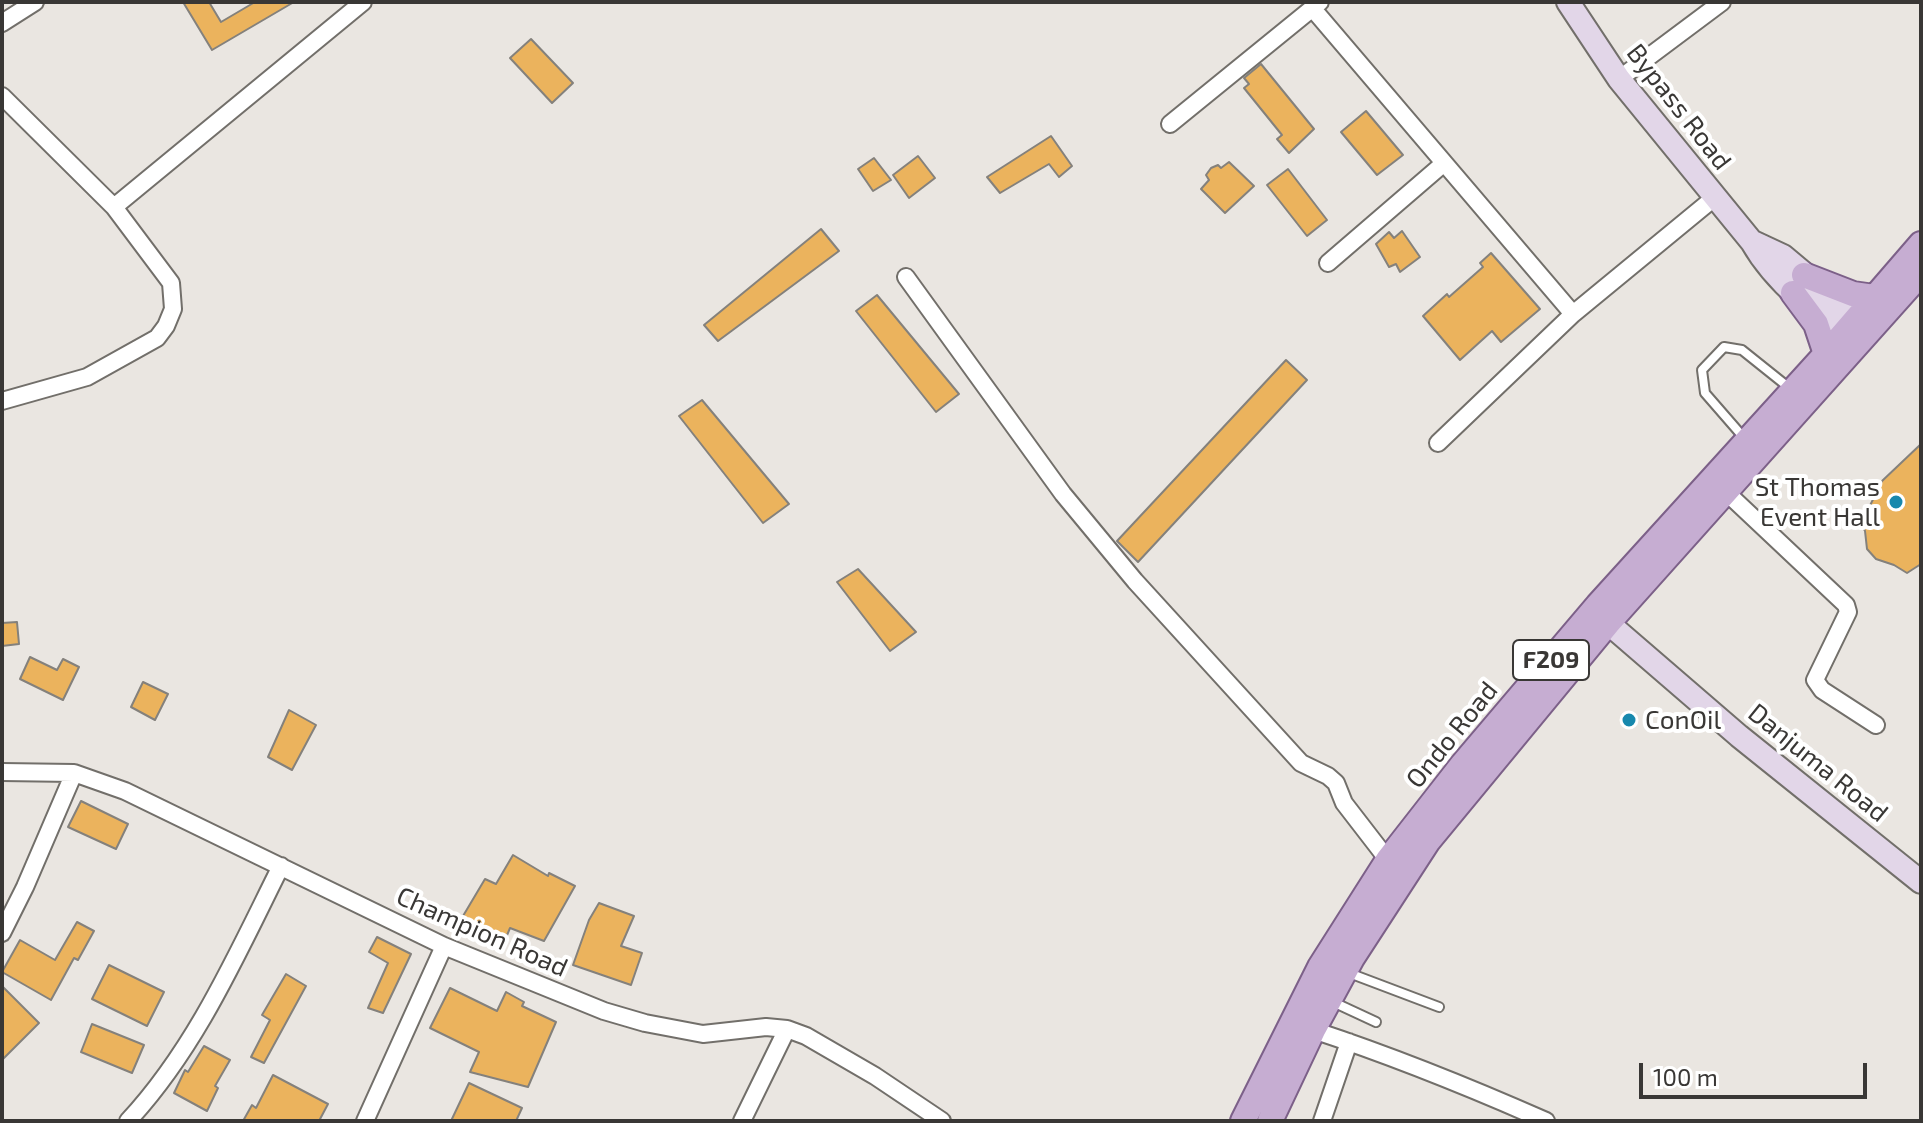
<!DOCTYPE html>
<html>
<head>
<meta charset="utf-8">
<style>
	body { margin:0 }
	#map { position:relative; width:1923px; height:1123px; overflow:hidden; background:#eae6e1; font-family:"Exo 2",sans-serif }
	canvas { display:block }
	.frame { position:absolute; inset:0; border:4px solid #393735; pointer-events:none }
	.scale { position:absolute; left:1639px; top:1063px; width:228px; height:36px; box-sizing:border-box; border:4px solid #393735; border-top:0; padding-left:10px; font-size:24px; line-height:28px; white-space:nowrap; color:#393735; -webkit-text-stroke:6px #fff; paint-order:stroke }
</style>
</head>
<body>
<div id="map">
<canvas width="1923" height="1123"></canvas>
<div class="frame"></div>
<div class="scale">100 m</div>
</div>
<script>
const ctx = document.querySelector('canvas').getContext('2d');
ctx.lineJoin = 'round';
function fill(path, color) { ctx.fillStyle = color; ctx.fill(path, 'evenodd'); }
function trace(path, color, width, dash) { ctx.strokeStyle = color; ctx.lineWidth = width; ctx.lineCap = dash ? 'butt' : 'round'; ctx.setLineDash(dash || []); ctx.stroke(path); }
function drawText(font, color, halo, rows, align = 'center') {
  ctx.font = font + ' "Exo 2",sans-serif'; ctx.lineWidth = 8; ctx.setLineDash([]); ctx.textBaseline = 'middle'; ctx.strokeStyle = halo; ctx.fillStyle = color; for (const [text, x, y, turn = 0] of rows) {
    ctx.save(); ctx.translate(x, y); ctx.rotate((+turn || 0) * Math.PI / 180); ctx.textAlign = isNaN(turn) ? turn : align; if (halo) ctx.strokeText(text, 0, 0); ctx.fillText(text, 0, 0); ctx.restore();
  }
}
const building = new Path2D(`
	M183,2H209L221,22L255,2H294L212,50Z
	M531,39L573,83L552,103L510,58Z
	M1261,64L1314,129L1289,153L1277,139L1282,135L1244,88L1249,84L1244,78Z
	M1366,111L1403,155L1377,175L1341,132Z
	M1051,136L1072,166L1059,177L1049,164L1000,193L987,177Z
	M918,156L935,178L909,198L893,175Z
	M874,158L891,180L873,191L858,169Z
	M1229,162L1254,186L1225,213L1201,189L1209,180L1206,175L1211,168L1218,165L1221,168Z
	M1288,169L1327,220L1307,236L1267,185Z
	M821,229L839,251L718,341L704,325Z
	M1402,231L1420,257L1400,272L1396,264L1389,267L1376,244L1389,232L1394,238Z
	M1491,253L1540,309L1501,342L1492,331L1460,360L1423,316L1447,294L1449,297L1483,267L1480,263Z
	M877,295L959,394L936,412L856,311Z
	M1286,360L1307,380L1138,562L1117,541Z
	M702,400L789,504L763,523L679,416Z
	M1921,444V564L1907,573L1894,565L1876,559L1867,549L1865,531L1861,524L1882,481Z
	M858,569L916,632L890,651L837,582Z
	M17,622L19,644L2,646V623Z
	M30,657L57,670L63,659L79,667L63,700L20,679Z
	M143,682L168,694L155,720L131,707Z
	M289,710L316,725L292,770L268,757Z
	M81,801L128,824L116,849L68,827Z
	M513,855L548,876L549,873L575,886L544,941L510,928L505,940L463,916L485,879L496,884Z
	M599,903L634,916L621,946L642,953L631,985L573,965L589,920Z
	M77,922L94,931L78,960L74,958L51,1000L2,972L20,940L55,960Z
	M377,937L411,954L383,1013L368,1008L388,963L369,952Z
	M109,965L164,992L147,1026L92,999Z
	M286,974L306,986L264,1063L251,1057L270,1020L262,1015Z
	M2,986L39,1023L2,1060Z
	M450,988L497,1011L506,992L524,1002L522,1006L556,1022L528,1087L470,1072L479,1052L430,1028Z
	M92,1024L144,1045L132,1073L81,1052Z
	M204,1046L230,1060L215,1086L218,1088L207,1111L174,1093L185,1070L188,1072Z
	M273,1075L328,1104L319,1121H243L252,1105L256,1108Z
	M469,1083L522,1108L516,1121H451Z`);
const lane = new Path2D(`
	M1745,439L1705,393L1702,370L1724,347L1742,350L1792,390
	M1349,973L1439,1007
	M1333,1002L1376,1022`);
const street = new Path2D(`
	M1313,9L1573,314
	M2,23L35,2
	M1619,79L1722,2
	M2,96L114,207L363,2
	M1170,124L1320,2
	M1328,263L1443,164
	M906,277L1063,494L1135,581L1301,763L1328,776L1336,783L1344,803L1388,860
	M2,401L87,377L157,338L166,326L173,309L171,283L114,207
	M1438,443L1573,314L1714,198
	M1726,492L1846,605L1848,612L1815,680L1822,690L1876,725
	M2,772L74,773L125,791L444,946L604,1011L645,1023L703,1034L766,1027L787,1029L806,1036L875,1076L942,1121
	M2,933L25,887L74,773
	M1313,1030C1392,1056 1469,1087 1546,1121
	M128,1121C196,1048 237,954 281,866
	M365,1121L444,946
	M742,1121L787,1029
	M1322,1121L1349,1042`);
const secondary = new Path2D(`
	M1568,2L1619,79L1752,242C1776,284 1818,316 1859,342
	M1753,242L1783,256L1869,328
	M1608,623L1739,736L1921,882`);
const primary = new Path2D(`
	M1804,275L1853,294L1874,297
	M1793,293L1816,324L1826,354
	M1243,1121L1320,967L1388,860L1463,764L1598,605L1826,354L1921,244
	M1270,1121L1313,1030L1352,958L1428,841L1608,623L1921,273`);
const markers = [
	[1896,502,8,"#1788ad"],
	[1629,720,8,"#1788ad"]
];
const shields = [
	[1551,660,76]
];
const shieldNames = [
	["F209",1551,660]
];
const streetNames = [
	["Bypass Road",1679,107,52],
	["Ondo Road",1452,735,-51],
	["Danjuma Road",1818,763,39],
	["Champion Road",482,932,24]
];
const poiNames = [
	["St Thomas",1880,487],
	["Event Hall",1880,517],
	["ConOil",1645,720,"left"]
];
fill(building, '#ebb35d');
trace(building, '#84817c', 2);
trace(lane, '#726f6a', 12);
trace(street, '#726f6a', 20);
trace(secondary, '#726f6a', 26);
trace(primary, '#7c6088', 28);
trace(lane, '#fff', 8);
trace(street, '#fff', 16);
trace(secondary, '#e2d6e8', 22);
trace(primary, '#c6add2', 24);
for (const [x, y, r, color] of markers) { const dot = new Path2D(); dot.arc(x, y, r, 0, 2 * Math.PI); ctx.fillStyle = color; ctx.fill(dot); trace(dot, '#fff', 3); }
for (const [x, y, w] of shields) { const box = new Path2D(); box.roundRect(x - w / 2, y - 20, w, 40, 6); ctx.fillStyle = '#fff'; ctx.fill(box); trace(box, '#393735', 2); }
drawText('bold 24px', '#393735', null, shieldNames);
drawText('26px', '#393735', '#fff', streetNames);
drawText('26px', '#393735', '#fff', poiNames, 'right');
</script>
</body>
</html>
